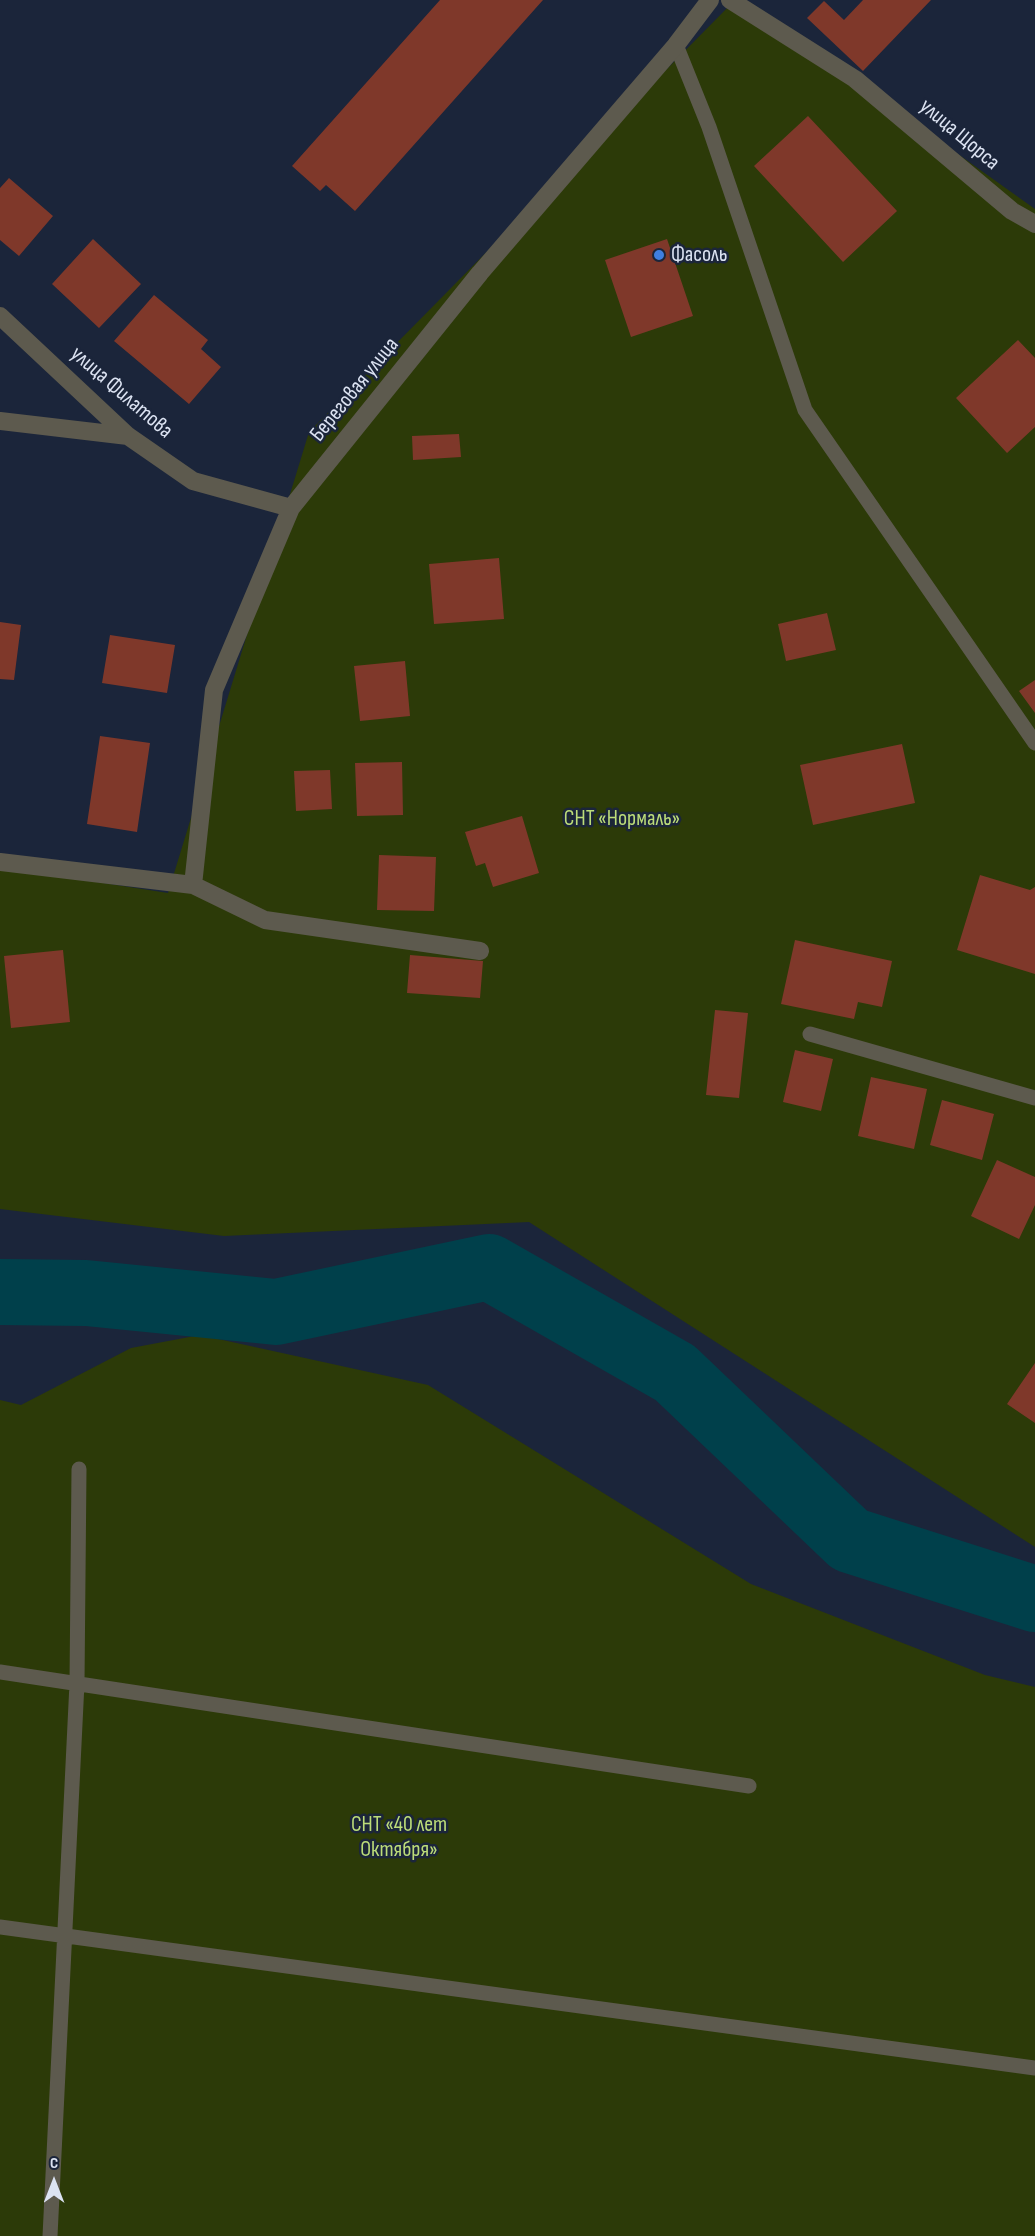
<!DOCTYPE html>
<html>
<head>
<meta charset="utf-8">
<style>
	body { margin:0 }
	#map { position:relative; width:1035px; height:2236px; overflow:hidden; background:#1b253a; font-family:"Sofia Sans Condensed",sans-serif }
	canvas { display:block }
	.north { position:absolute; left:24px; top:2152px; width:60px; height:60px; -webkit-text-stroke:4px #1b253a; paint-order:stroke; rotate:0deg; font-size:16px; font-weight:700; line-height:24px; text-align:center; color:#dce3f2 }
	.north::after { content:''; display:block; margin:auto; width:21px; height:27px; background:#dce3f2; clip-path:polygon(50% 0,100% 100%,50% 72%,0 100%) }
</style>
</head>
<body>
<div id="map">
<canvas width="1035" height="2236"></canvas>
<div class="north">С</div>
</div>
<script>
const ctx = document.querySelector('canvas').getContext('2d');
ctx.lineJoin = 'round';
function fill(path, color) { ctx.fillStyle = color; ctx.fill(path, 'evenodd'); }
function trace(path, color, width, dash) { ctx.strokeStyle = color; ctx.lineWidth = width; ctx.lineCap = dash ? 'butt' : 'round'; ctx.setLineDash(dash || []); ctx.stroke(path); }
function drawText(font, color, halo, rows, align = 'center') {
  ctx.font = font + ' "Sofia Sans Condensed",sans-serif'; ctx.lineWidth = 5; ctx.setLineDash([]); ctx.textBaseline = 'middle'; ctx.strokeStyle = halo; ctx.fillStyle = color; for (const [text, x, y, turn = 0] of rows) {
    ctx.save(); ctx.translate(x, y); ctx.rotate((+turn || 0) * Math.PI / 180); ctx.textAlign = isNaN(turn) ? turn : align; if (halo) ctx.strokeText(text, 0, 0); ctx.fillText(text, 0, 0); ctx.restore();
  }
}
const green = new Path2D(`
	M735,0H742L1035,209V1547L529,1222L224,1236L0,1209V867L168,893L309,432Z
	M200,1335L428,1385L751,1584L985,1675L1035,1687V2236H0V1400L21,1405L131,1348Z`);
const river = new Path2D(`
	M0,1292L86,1293L276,1312L489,1267L675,1373L850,1540L1035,1599`);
const building = new Path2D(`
	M440,0H543L355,211L326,185L320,191L292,166Z
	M863,0H931L863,71L807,18L824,1L844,20Z
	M808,116L897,211L843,262L754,166Z
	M9,178L53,216L19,256L0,240V188Z
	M93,239L141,284L99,328L52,284Z
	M667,239L693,316L631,337L605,260Z
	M154,295L208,340L201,349L221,367L189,404L114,341Z
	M1018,340L1035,358V427L1007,453L956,398Z
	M459,434L461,457L413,460L412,436Z
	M499,558L504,619L434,624L429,564Z
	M827,613L836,650L786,661L778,624Z
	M0,622L21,625L14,680L0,679Z
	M110,635L175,645L167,693L102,683Z
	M405,661L410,716L360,721L354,666Z
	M1035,680V713L1019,691Z
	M100,736L150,743L137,832L87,824Z
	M902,744L915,803L813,825L800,765Z
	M402,762L403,815L357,816L355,763Z
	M330,770L332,809L296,811L294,771Z
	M522,816L539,873L493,887L485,863L476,866L465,832Z
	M379,855L436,857L434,911L377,910Z
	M980,875L1030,890L1035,887V974L957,950Z
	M795,940L892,961L882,1007L858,1002L854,1019L781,1004Z
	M63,950L70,1022L11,1028L4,956Z
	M410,955L483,961L480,998L407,993Z
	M715,1010L748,1013L739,1098L706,1095Z
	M795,1050L833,1059L821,1111L783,1102Z
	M871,1077L927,1089L914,1149L858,1136Z
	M942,1100L994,1114L982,1160L930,1145Z
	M997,1160L1035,1177V1205L1019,1239L971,1216Z
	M1035,1363V1423L1007,1404Z`);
const lane = new Path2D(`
	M676,45L709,127L805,410L1035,743
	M810,1034L1035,1098
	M0,1672L749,1786
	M0,1927L1035,2068
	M50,2236L77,1683L79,1469`);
const street = new Path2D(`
	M730,0L855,79L1012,211L1035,224
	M0,316L128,436L193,481L291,508
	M0,421L128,436
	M0,862L193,885L265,920L480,951
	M193,885L214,690L291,508L480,273L676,45L710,0`);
const markers = [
	[659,255,6,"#3f7fe0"]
];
const streetNames = [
	["улица Щорса",959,135,40],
	["Береговая улица",355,390,-51],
	["улица Филатова",121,393,41]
];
const poiNames = [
	["Фасоль",671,255]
];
const parkNames = [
	["СНТ «Нормаль»",622,819],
	["СНТ «40 лет",399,1825],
	["Октября»",399,1850]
];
fill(green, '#2c3a08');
trace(river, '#00404b', 66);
fill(building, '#7f382a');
trace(lane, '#5d5a4e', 15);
trace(street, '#5d5a4e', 18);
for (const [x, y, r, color] of markers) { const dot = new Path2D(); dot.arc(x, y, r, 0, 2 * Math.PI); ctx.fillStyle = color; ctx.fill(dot); trace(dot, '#1b253a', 2); }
drawText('22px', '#dce3f2', '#1b253a', streetNames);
drawText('22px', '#dce3f2', '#1b253a', poiNames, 'left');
drawText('22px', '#bcdc79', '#1b253a', parkNames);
</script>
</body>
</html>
